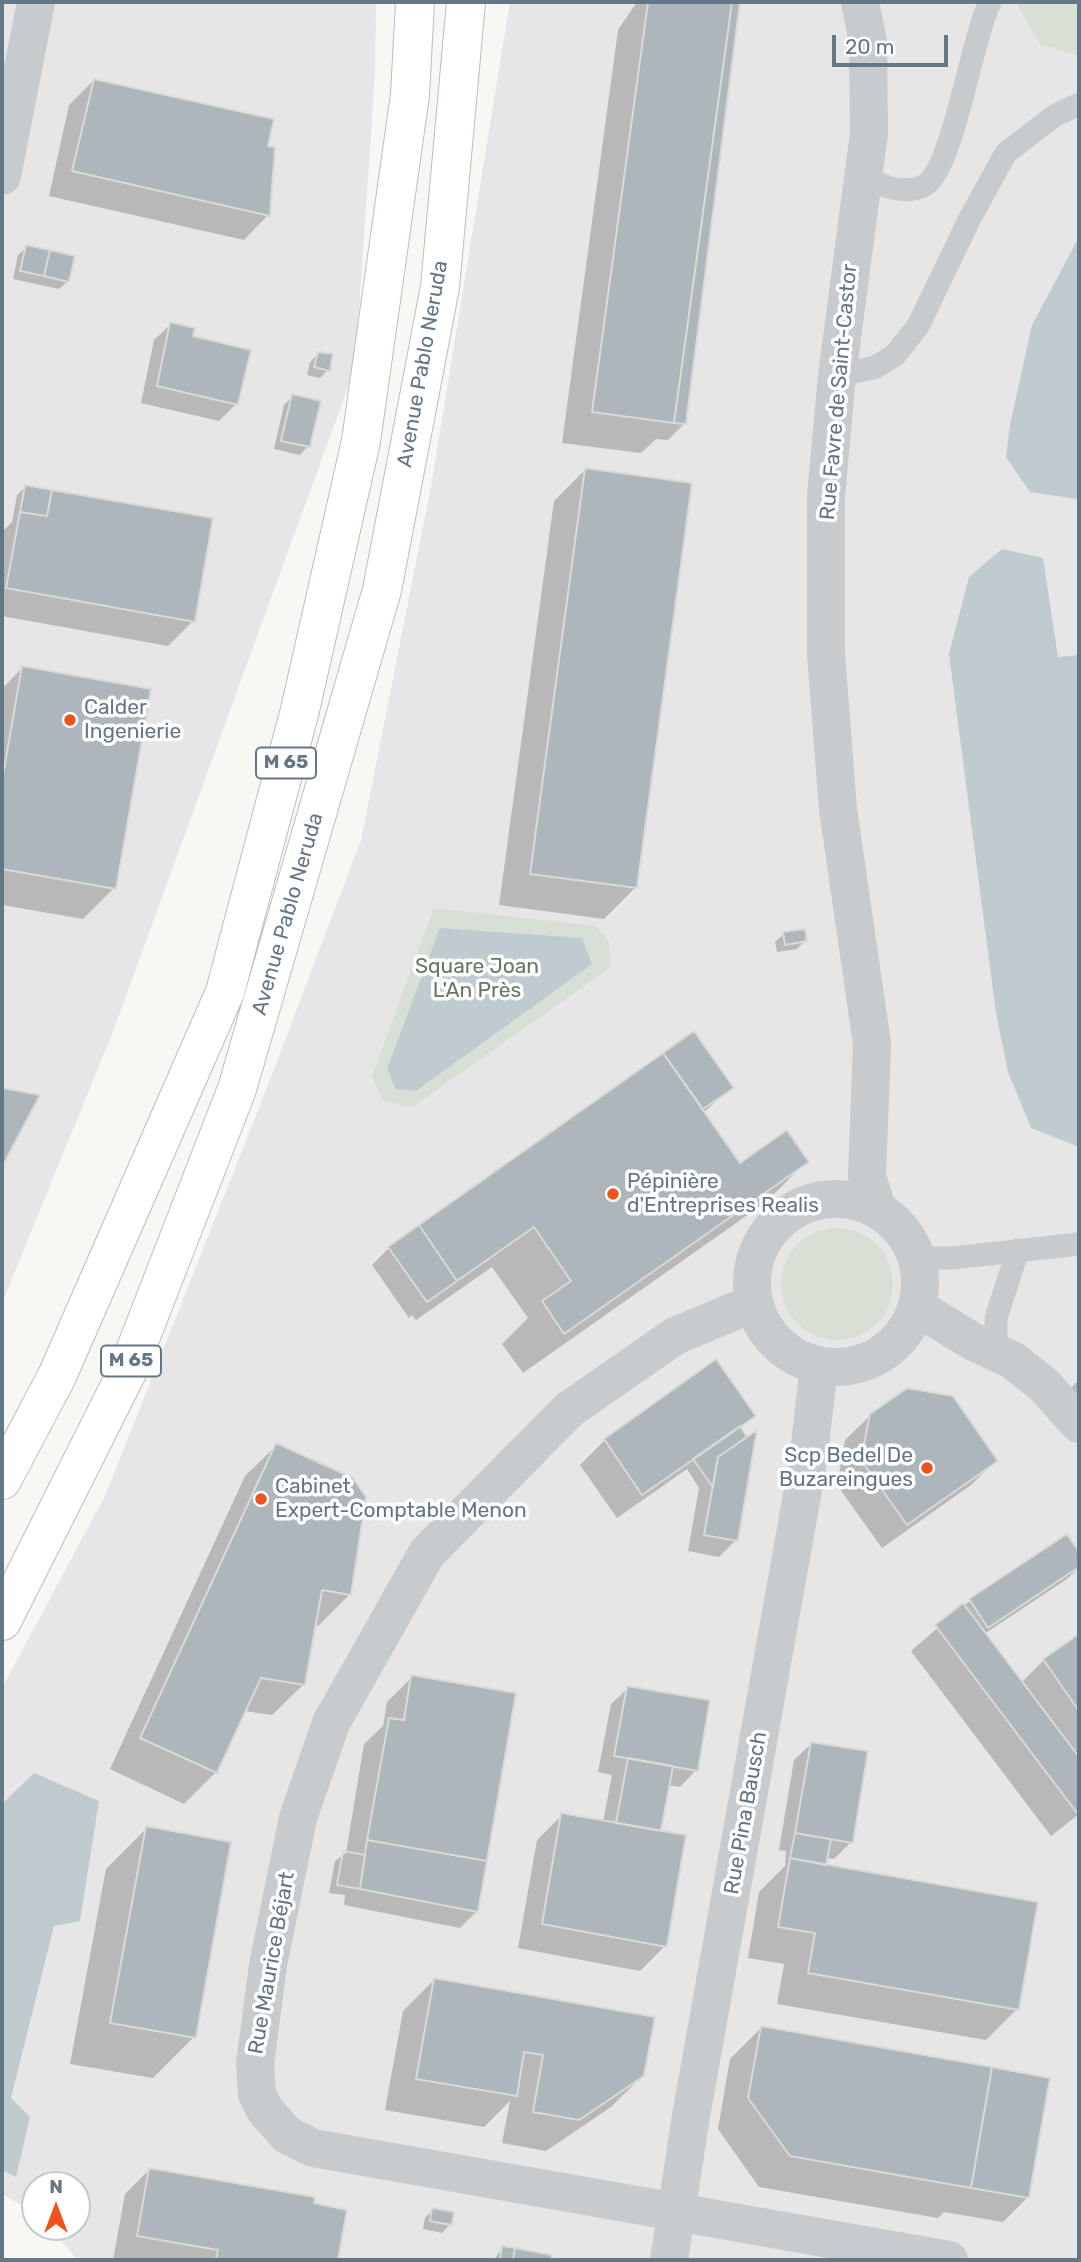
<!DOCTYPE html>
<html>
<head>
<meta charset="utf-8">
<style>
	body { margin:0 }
	#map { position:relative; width:1081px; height:2262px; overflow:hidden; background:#f7f7f4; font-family:Rubik,sans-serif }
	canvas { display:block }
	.frame { position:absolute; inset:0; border:4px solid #647787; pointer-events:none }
	.north { position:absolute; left:21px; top:2171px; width:70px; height:70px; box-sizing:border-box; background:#fff; border:2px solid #c1c9cf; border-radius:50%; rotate:0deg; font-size:19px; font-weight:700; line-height:28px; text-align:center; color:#647787 }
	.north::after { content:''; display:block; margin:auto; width:24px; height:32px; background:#f0521b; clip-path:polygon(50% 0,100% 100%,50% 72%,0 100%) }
	.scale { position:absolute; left:832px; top:35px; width:116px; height:32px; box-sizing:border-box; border:4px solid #647787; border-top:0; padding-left:9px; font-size:21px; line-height:24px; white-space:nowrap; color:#647787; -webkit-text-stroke:5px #fff; paint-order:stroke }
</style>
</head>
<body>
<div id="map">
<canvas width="1081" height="2262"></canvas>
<div class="frame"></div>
<div class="north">N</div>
<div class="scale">20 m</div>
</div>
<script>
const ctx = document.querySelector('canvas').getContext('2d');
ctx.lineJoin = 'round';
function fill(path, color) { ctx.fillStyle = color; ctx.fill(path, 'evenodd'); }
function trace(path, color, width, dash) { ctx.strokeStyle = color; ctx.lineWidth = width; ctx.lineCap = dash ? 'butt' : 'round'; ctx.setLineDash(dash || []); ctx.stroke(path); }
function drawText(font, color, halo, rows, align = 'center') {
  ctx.font = font + ' Rubik,sans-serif'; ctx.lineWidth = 7; ctx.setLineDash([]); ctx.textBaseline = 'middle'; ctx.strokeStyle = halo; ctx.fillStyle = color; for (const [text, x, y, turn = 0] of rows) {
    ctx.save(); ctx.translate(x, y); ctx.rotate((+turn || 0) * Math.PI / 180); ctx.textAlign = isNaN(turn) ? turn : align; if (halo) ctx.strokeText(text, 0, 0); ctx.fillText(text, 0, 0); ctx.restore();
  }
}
const built = new Path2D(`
	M2,2H376L375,75L355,368L112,1034L2,1303Z
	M510,2H1079V2260H78L48,2227H77V2185H35V2213L2,2194V1688L105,1496L265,1093L361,840L431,487Z`);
const green = new Path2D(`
	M1021,2H1079V56L1040,44L1018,6Z
	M434,908L596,926L609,942L611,967L411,1108L382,1100L372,1076Z
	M781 1284a56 56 0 1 1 112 0a56 56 0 1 1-112 0Z`);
const water = new Path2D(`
	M1079,237V499H1077L1030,492L1006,457L1010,425L1032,325Z
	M1002,549L1043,558L1058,657L1079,655V1147L1031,1128L1008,1072L996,1013L949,654L969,577Z
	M440,928L582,938L592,964L416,1091L396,1089L387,1069Z
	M34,1773L99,1801L80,1921L54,1926L11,2098L30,2117L16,2177L2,2170V1804Z`);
const shadow = new Path2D(`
	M637,2H738L685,423L668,440L656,439L641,453L562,443L618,30Z
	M94,80L266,147L268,215L244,240L49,196L69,105Z
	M27,247L68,281L59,289L13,279L18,255Z
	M171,324L191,338L236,404L219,421L141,403L154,340Z
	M318,354L328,370L320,378L307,375L310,362Z
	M293,396L308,446L300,455L274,449L284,405Z
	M585,470L636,887L604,919L499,905L554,501Z
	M25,487L193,621L168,646L2,616V532L12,522L17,495Z
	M22,668L114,888L83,919L2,905V689Z
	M784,934L805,940L797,949L777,952L775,942Z
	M665,1055L731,1088L703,1113L740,1165L807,1161L766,1202L523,1373L502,1344L528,1318L492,1267L416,1320L412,1315L409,1318L372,1265L389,1248Z
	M716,1362L753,1415L740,1429L736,1540L719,1557L688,1551L699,1488L687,1469L617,1518L580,1465L605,1440Z
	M1079,1380V1405L1071,1388Z
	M871,1415L996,1460L971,1485L882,1548L837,1485L845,1440Z
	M277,1445L349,1595L318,1626L314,1625L304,1684L272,1715L244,1711L216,1772L184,1804L110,1769L245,1476Z
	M1067,1537L1079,1556V1567L1067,1579L984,1634L1021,1683L1044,1660L1079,1636V1814L1051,1836L911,1651L963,1606Z
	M412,1677L477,1911L460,1928L344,1905L345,1895L329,1893L335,1861L346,1853L364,1744L383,1726L387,1702Z
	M628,1688L696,1770L680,1787L668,1785L659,1830L665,1946L640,1971L518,1948L537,1840L562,1815L603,1822L612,1775L598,1772L611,1704Z
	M811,1744L851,1842L834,1859L826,1858L824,1866L1017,2009L986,2040L777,2004L784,1964L748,1958L759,1892L785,1866L786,1851L779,1850L794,1760Z
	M147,1828L194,2037L153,2078L70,2064L106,1869Z
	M434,1980L643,2075L611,2107L546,2151L502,2143L510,2101L484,2127L385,2110L403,2011Z
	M761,2028L1028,2197L1003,2222L944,2212L938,2218L759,2187L718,2129L730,2059Z
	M149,2170L345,2211L336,2260H113L125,2194Z
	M433,2210L450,2224L442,2233L423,2229L425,2218Z
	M502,2248L550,2256L549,2260H494Z`);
const building = new Path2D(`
	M648,2H732L674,423L592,412Z
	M732,2H740L686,424L674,423Z
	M94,79L274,119L268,146L275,147L270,216L72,171Z
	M26,245L50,250L44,276L20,271Z
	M50,250L75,256L69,282L44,276Z
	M170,322L195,328L193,336L251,350L238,405L157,386Z
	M318,352L333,354L330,371L314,367Z
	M292,394L321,401L310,447L281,441Z
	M585,468L692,483L637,888L530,874Z
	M25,485L52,490L47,516L20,512Z
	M52,490L213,518L195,622L6,588L20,512L47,516Z
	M22,666L151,689L116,889L2,869V781Z
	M805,929L807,941L785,945L783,932Z
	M694,1031L734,1088L703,1109L663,1053Z
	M663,1053L740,1163L787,1130L809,1162L564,1334L542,1301L571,1281L534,1227L457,1281L419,1225Z
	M2,1088L40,1095L2,1167Z
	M419,1225L457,1281L427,1302L388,1247Z
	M716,1359L756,1416L642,1495L604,1439Z
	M907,1388L953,1396L998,1461L907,1525L861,1460L870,1414Z
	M740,1426L747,1437L718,1457L713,1487L693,1459Z
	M757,1430L738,1541L704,1535L718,1457Z
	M276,1443L353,1478L366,1497L351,1595L322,1590L305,1685L261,1678L217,1773L140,1738Z
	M1067,1534L1079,1552V1567L988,1628L969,1599Z
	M963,1603L1079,1757V1811L1077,1813L935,1625Z
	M1079,1634V1711L1043,1659Z
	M411,1675L516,1693L487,1861L367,1840L389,1718L404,1720Z
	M627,1686L710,1700L698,1771L614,1756Z
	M811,1742L868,1751L853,1843L795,1833Z
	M628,1758L673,1766L661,1831L616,1823Z
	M561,1813L686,1835L667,1947L542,1924Z
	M146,1826L231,1842L196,2038L110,2023Z
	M795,1833L831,1839L826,1865L790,1858Z
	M367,1840L487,1861L478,1912L360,1889Z
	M343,1851L365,1855L360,1889L337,1885Z
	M343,1851L365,1855L360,1889L337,1885Z
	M790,1858L1038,1902L1019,2010L808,1973L815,1933L778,1927Z
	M434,1978L655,2017L644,2076L579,2120L533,2112L543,2055L524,2052L517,2096L416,2079Z
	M761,2026L992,2067L971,2188L790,2156L748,2098Z
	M992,2067L1050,2078L1029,2198L971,2188Z
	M149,2168L315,2197L314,2203L347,2210L338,2260H216L218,2250L137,2236Z
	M432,2208L454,2212L452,2225L430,2221Z
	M502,2246L515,2248L513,2260H500Z
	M515,2248L552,2255L551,2260H513Z`);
const lane = new Path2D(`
	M862,177C880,185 905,196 925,185C953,169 972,37 990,2
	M837,376L876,367L895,355L918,326L971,216L1006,153L1054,116L1079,104
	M918,1258H952L1079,1244
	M996,1352V1318L1018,1250`);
const street = new Path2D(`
	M860,2L868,42L869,133L837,376L826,496V654L838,809L872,1044L867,1176L877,1209
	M2,176L36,2
	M752 1283a84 84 0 1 1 168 0a84 84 0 1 1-168 0Z
	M754,1303L675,1336L570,1409L545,1434L427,1553L331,1723L298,1818L268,1965L255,2064L257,2094L265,2110L287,2135L313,2148L949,2260
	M918,1308L972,1341L1012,1360L1044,1385L1079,1424
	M669,2260L691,2116L808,1462L819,1366`);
const primary = new Path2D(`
	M2,1480L57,1376L225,992L300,710L361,441L410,95L415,2
	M2,1621L127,1372L237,1089L382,590L440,287L466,2`);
const markers = [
	[70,720,7,"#f0521b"],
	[613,1194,7,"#f0521b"],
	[927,1468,7,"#f0521b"],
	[261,1499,7,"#f0521b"]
];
const shields = [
	[286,763,60],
	[131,1361,60]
];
const shieldNames = [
	["M 65",286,763],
	["M 65",131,1361]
];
const streetNames = [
	["Avenue Pablo Neruda",423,364,-80],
	["Rue Favre de Saint-Castor",839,392,-85],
	["Avenue Pablo Neruda",288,914,-74],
	["Rue Pina Bausch",746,1813,-80],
	["Rue Maurice Béjart",272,1963,-80]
];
const poiNames = [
	["Calder",84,708],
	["Ingenierie",84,732],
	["Pépinière",627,1182],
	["d'Entreprises Realis",627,1206],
	["Scp Bedel De",913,1456,"right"],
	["Buzareingues",913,1480,"right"],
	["Cabinet",275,1487],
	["Expert-Comptable Menon",275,1511]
];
const parkNames = [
	["Square Joan",477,967],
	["L'An Près",477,991]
];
fill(built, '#e5e6e5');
fill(green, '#d8e0d5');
fill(water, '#c0cbd0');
fill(shadow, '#0003');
fill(building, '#adb6bb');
trace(building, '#d9d9d6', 2);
trace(primary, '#babec2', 40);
trace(lane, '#c7cbce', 23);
trace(street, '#c7cbce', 38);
trace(primary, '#fff', 38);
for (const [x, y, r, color] of markers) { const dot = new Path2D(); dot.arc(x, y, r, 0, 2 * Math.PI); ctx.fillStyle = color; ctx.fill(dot); trace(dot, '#fff', 2.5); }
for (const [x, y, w] of shields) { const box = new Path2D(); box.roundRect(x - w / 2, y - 15.5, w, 31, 5); ctx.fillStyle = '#fff'; ctx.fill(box); trace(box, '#647787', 2); }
drawText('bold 19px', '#647787', null, shieldNames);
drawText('21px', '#647787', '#fff', streetNames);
drawText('21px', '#647787', '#fff', poiNames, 'left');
drawText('21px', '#64795f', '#fff', parkNames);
</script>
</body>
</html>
